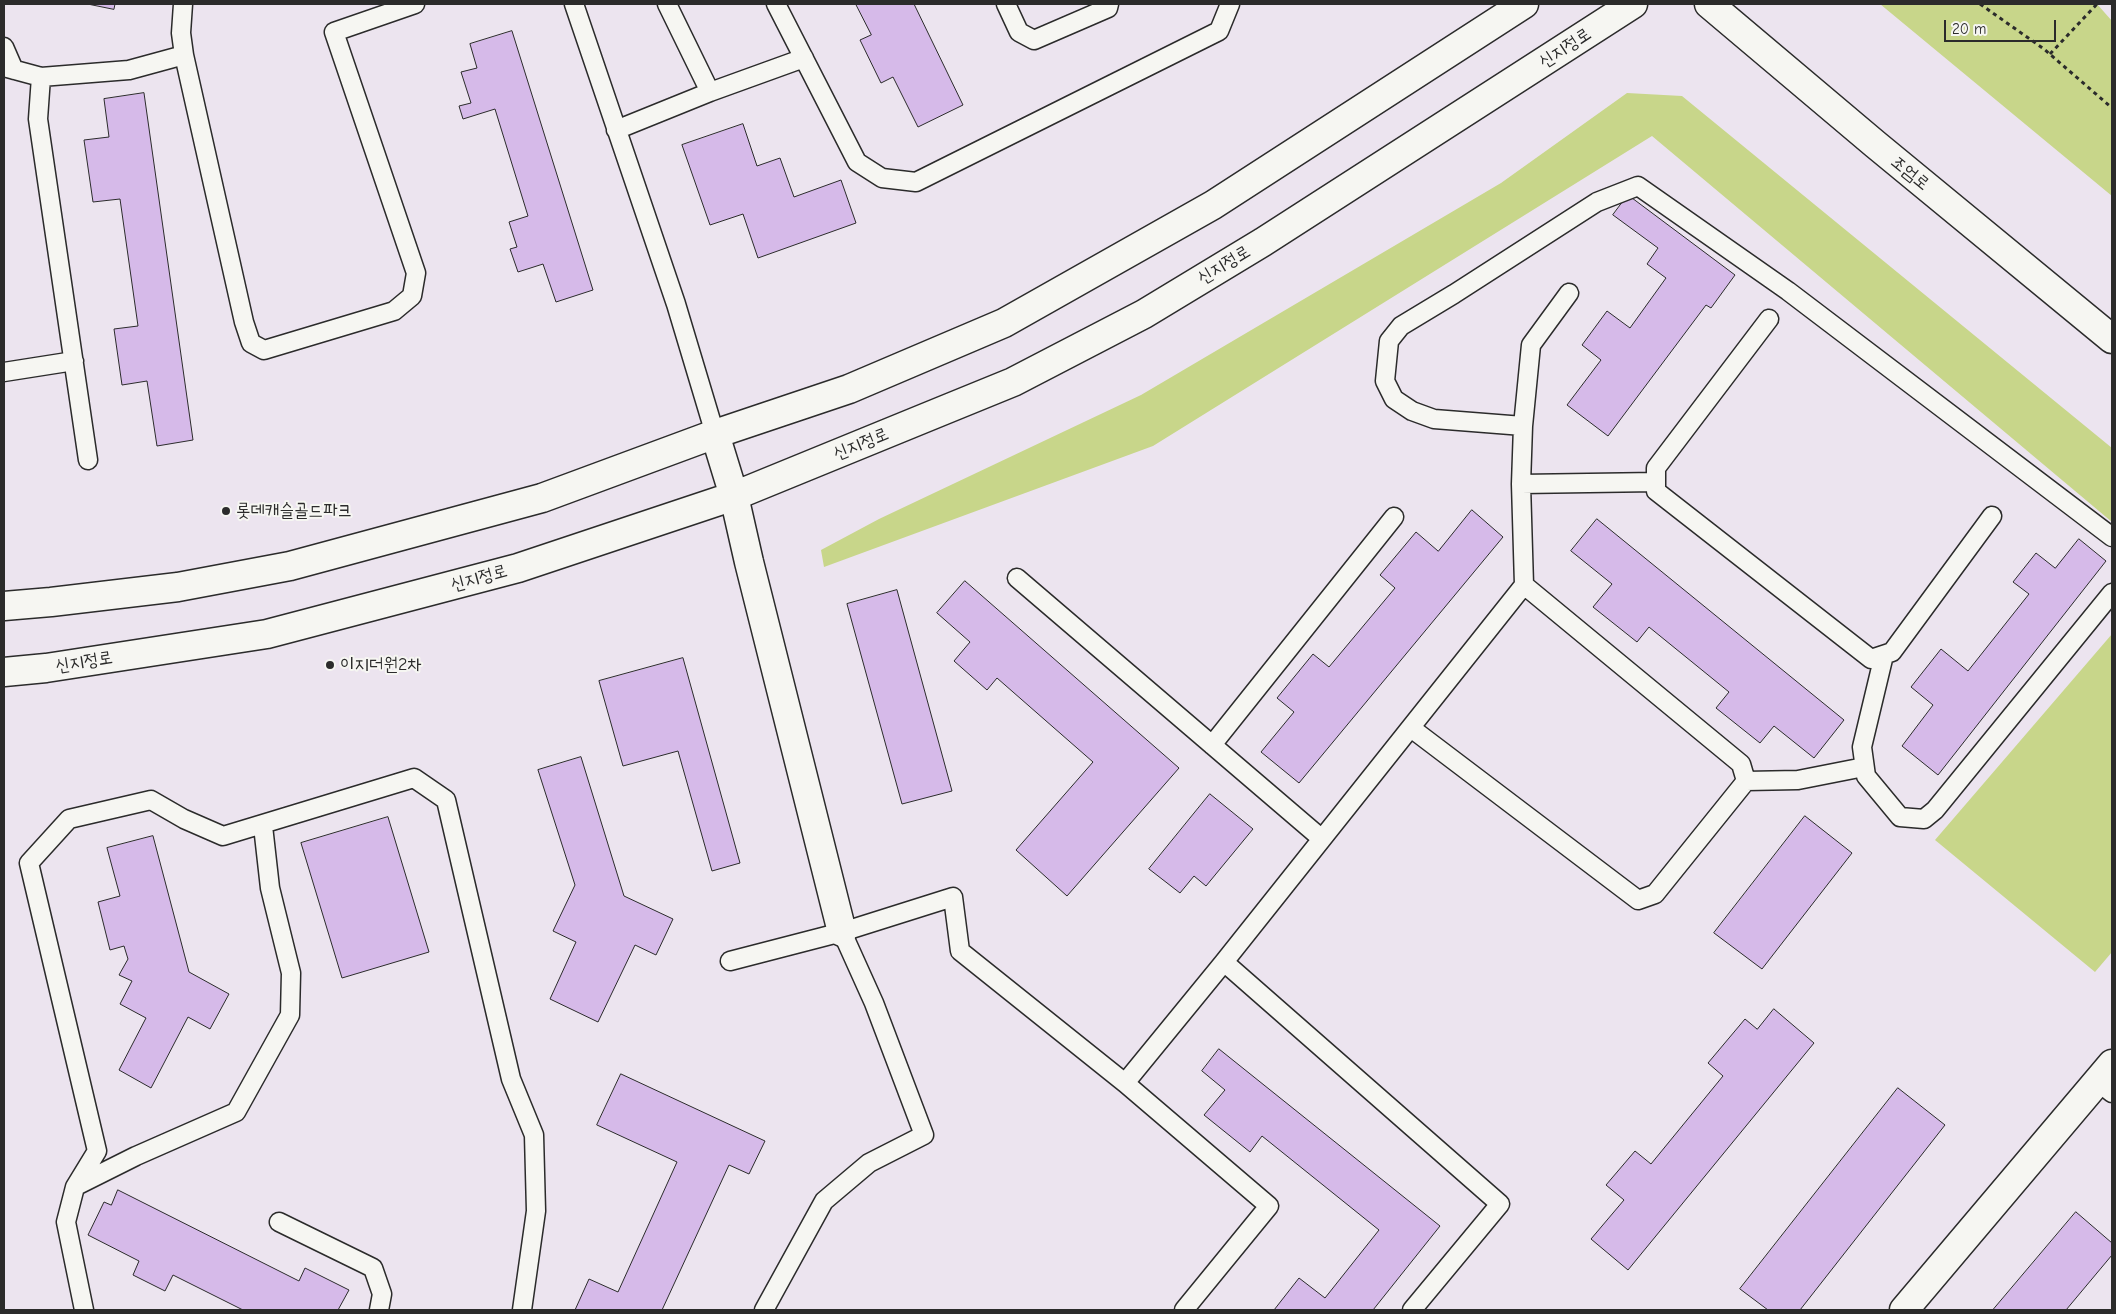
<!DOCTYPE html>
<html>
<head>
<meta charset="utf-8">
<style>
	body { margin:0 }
	#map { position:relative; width:2116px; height:1314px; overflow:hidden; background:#ece4ef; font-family:"Comic Neue",sans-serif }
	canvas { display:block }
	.frame { position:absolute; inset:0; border:5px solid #2b2b2b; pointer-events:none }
	.scale { position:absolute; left:1944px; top:20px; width:112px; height:22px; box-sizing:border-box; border:2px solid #2b2b2b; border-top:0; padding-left:6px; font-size:15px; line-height:18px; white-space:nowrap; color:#2b2b2b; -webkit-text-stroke:4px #f6f6f2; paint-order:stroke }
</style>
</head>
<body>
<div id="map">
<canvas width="2116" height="1314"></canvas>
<div class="frame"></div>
<div class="scale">20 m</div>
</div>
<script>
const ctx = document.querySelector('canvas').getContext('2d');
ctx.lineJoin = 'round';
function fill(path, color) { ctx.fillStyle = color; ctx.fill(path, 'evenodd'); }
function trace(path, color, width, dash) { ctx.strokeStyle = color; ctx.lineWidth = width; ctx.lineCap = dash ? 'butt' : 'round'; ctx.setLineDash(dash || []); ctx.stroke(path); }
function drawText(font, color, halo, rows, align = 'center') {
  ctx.font = font + ' "Comic Neue","Poor Story",sans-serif'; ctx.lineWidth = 4; ctx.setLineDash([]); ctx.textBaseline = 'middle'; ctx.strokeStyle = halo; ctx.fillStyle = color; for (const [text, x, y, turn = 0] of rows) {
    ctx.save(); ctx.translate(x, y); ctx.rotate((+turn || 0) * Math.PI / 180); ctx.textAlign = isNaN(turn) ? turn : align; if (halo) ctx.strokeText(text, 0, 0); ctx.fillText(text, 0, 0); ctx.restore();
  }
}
const green = new Path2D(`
	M1880,4H2097L2112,21V196Z
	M1627,93L1682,96L2112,448V522L1652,136L1153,446L824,567L821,550L879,519L1141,395L1501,183Z
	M2112,634V952L2095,972L1935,840Z`);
const building = new Path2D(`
	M88,4H115L114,9Z
	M856,4H914L963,105L918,127L893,77L881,83L860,40L871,35Z
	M512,31L593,290L556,302L543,264L518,272L510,249L517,247L509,222L528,216L495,109L463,119L459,106L471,103L461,72L477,68L470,44Z
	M144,93L193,440L157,446L147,381L122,385L114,329L138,326L120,199L93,202L84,140L109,137L104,99Z
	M743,124L757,166L780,158L794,197L841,180L856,223L758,258L743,214L710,225L682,145Z
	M1628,195L1735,275L1711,308L1706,305L1608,436L1567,405L1601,360L1582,345L1607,311L1630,328L1666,278L1647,264L1658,248L1613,215Z
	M1472,510L1503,537L1299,783L1261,752L1294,712L1277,698L1313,654L1329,667L1395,588L1380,575L1416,532L1438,551Z
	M1597,519L1844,720L1814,758L1774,726L1760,743L1716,708L1729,692L1649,627L1637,642L1593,607L1612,584L1571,551Z
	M2079,539L2106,561L1938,775L1902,746L1933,705L1911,687L1941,649L1968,671L2029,594L2013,582L2036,553L2055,568Z
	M965,581L1179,768L1067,896L1016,850L1093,762L997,678L987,690L954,661L970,642L937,613Z
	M897,590L952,791L902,804L847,604Z
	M683,658L740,863L712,871L678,751L623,766L599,681Z
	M581,757L624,896L673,919L656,955L635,945L598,1022L550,999L576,942L553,931L575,885L538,770Z
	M1210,794L1253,829L1206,886L1194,876L1180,893L1149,869Z
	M1805,816L1852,853L1762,969L1714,933Z
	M388,817L429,952L342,978L301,843Z
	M153,836L189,972L229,994L210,1029L188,1017L151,1088L119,1070L146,1018L120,1004L132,981L119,975L128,959L124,946L110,950L98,902L120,896L107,848Z
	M1774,1009L1814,1043L1628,1270L1591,1239L1624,1200L1606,1185L1635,1151L1651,1164L1723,1076L1708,1063L1745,1019L1757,1029Z
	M1219,1049L1440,1226L1373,1310H1274L1299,1278L1325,1298L1379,1230L1262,1136L1250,1152L1204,1115L1225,1090L1202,1071Z
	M621,1074L765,1141L749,1174L729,1165L662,1310H575L589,1279L618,1292L677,1162L597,1125Z
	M1898,1088L1945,1125L1800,1310H1768L1740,1289Z
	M118,1190L299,1281L305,1268L349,1290L338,1310H243L173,1275L165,1291L133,1275L139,1261L88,1235L104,1202L111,1205Z
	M2076,1212L2112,1243V1255L2066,1310H1993Z`);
const path = new Path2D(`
	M1980,4L2044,49L2112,108
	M2050,54L2097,4`);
const service = new Path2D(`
	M183,4L181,33L184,55L244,322L251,343L264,350L394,311L412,296L416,273L334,32L415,4
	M574,4L676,304L715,434
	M667,4L710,92
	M776,4L857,162L882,178L916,182L1219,31L1230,4
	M1006,4L1019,32L1034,40L1108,8L1109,4
	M4,47L14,70
	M4,67L41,77L129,70L184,55
	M41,77L38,119L88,460
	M616,130L710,92L804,58
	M1769,319L1656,468V491L1871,659L1892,652L1992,516
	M4,372L74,361
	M1523,426L1434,419L1412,411L1394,399L1385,381L1389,341L1401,326L1454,294L1597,202L1638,186L1788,291L2112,537
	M1521,484L1656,482
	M1017,578L1322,839
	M1884,655L1862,747L1866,776L1900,817L1924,819L1935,810L2112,593
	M1411,728L1638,900L1655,894L1746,781L1741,764L1524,585
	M1212,745L1394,517
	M1746,781L1798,780L1864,767
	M730,961L842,932L953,897L960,951L1125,1083L1269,1206L1184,1310
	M1224,962L1500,1204L1412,1310
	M2098,1082L2112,1093
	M1125,1083L1224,962L1524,585L1521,484L1523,426L1531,345L1569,293
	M76,1186L136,1156L236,1112L290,1015L291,973L270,888L263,826
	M279,1222L373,1268L382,1294L379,1310
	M84,1310L66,1222L75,1187L97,1151L29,863L69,819L151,800L184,819L223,836L414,778L446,800L511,1079L534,1135L536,1211L522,1310
	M764,1310L824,1201L869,1163L924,1135L874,1003L842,932`);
const minor = new Path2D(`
	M734,496L749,562L842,932
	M1904,1310L2112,1064`);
const tertiary = new Path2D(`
	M1709,4L1875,144L2112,339
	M715,434L734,496
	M4,606L51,602L178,587L290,566L542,498L715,434L849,389L1004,323L1213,205L1524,4
	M4,672L46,668L267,634L518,568L734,496L937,413L1013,382L1144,314L1263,242L1633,4`);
const markers = [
	[226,511,5,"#2b2b2b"],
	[330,665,5,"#2b2b2b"]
];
const streetNames = [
	["신지정로",1565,48,-33],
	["조엄로",1910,173,39],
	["신지정로",1224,265,-31],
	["신지정로",861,444,-22],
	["신지정로",479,578,-15],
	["신지정로",84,662,-9]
];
const poiNames = [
	["롯데캐슬골드파크",236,511],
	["이지더원2차",340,665]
];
fill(green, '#c8d68a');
fill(building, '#d6bae9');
trace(building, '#2b2b2b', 1);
trace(service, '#2b2b2b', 21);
trace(minor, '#2b2b2b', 31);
trace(tertiary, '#2b2b2b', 31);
trace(path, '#2b2b2b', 3, [4, 4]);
trace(service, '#f6f6f2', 18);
trace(minor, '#f6f6f2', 28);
trace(tertiary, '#f6f6f2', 28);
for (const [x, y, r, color] of markers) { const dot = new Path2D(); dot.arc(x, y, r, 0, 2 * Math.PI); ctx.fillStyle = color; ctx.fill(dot); trace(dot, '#f6f6f2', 2); }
drawText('18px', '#2b2b2b', '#f6f6f2', streetNames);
drawText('18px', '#2b2b2b', '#f6f6f2', poiNames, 'left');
</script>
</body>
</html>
